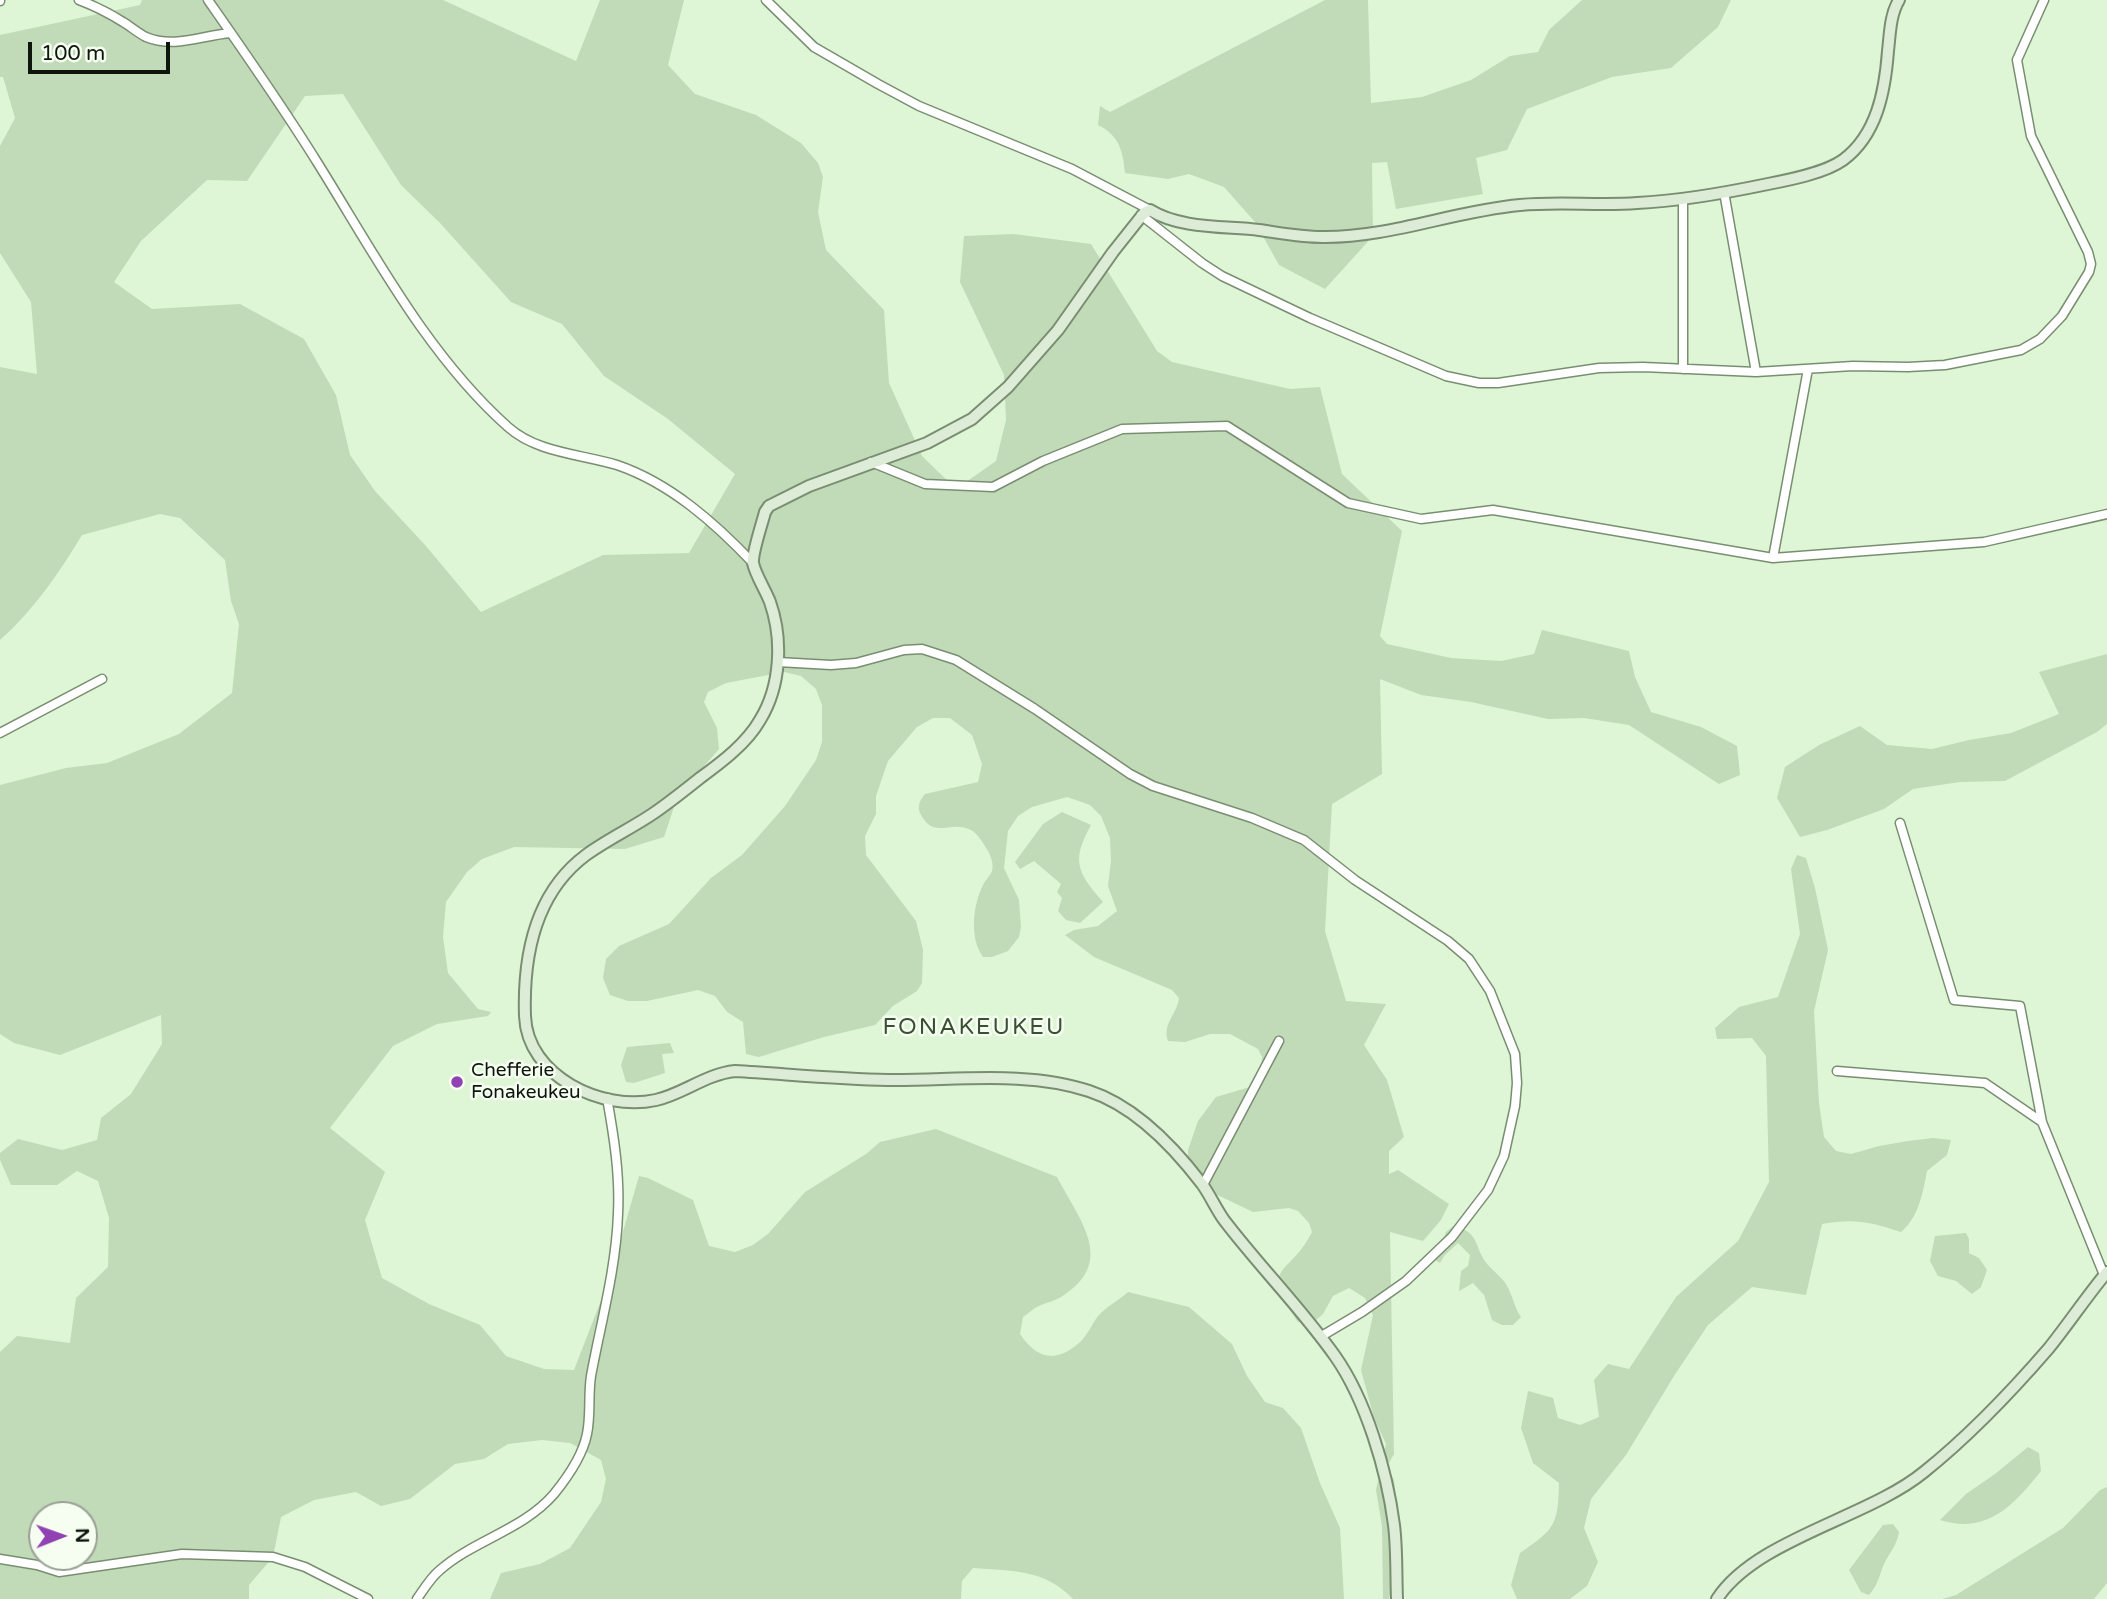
<!DOCTYPE html>
<html>
<head>
<meta charset="utf-8">
<style>
	body { margin:0 }
	#map { position:relative; width:2107px; height:1599px; overflow:hidden; background:#def6d6; font-family:"Varela Round",sans-serif }
	canvas { display:block }
	.north { position:absolute; left:28px; top:1501px; width:70px; height:70px; box-sizing:border-box; background:#f5fef1; border:2px solid #99a195; border-radius:50%; rotate:89deg; font-size:19px; font-weight:700; line-height:28px; text-align:center; color:#0e160b }
	.north::after { content:''; display:block; margin:auto; width:24px; height:32px; background:#9042b3; clip-path:polygon(50% 0,100% 100%,50% 72%,0 100%) }
	.scale { position:absolute; left:28px; top:42px; width:142px; height:32px; box-sizing:border-box; border:4px solid #0e160b; border-top:0; padding-left:9px; font-size:21px; line-height:24px; white-space:nowrap; color:#0e160b; -webkit-text-stroke:5px #f5fef1; paint-order:stroke }
</style>
</head>
<body>
<div id="map">
<canvas width="2107" height="1599"></canvas>
<div class="north">N</div>
<div class="scale">100 m</div>
</div>
<script>
const ctx = document.querySelector('canvas').getContext('2d');
ctx.lineJoin = 'round';
function fill(path, color) { ctx.fillStyle = color; ctx.fill(path, 'evenodd'); }
function trace(path, color, width, dash) { ctx.strokeStyle = color; ctx.lineWidth = width; ctx.lineCap = dash ? 'butt' : 'round'; ctx.setLineDash(dash || []); ctx.stroke(path); }
function drawText(font, color, halo, rows, align = 'center') {
  ctx.font = font + ' "Varela Round",sans-serif'; ctx.lineWidth = 5; ctx.setLineDash([]); ctx.textBaseline = 'middle'; ctx.strokeStyle = halo; ctx.fillStyle = color; for (const [text, x, y, turn = 0] of rows) {
    ctx.save(); ctx.translate(x, y); ctx.rotate((+turn || 0) * Math.PI / 180); ctx.textAlign = isNaN(turn) ? turn : align; if (halo) ctx.strokeText(text, 0, 0); ctx.fillText(text, 0, 0); ctx.restore();
  }
}
const green = new Path2D(`
	M142,0H443L576,61L600,0H684L668,65L695,94L756,115L801,143L818,163L823,177L818,212L826,250L884,310L889,383L922,456L956,489L996,461L1006,420L1004,375L960,282L964,236L1014,234L1091,244L1157,351L1172,362L1290,389L1320,387L1342,474L1402,531L1380,636L1387,644L1451,658L1501,661L1534,654L1542,630L1629,651L1635,677L1651,712L1701,727L1737,746L1740,775L1719,784L1629,725L1584,718L1548,719L1471,702L1421,695L1380,679L1382,774L1332,804L1325,931L1346,1001L1386,1004L1364,1045L1387,1080L1404,1137L1389,1151V1174L1398,1170L1449,1204L1441,1220L1423,1241L1390,1232L1394,1454L1386,1468L1394,1480L1401,1540L1389,1599H1383L1382,1526L1376,1490L1386,1444L1374,1418L1361,1370L1373,1315L1365,1298L1349,1288L1333,1296L1323,1314L1316,1320L1298,1322C1258,1263 1288,1279 1312,1232L1309,1223L1298,1211L1289,1208L1253,1212L1209,1191L1188,1160V1150L1198,1121L1216,1097L1260,1084L1262,1057L1258,1049L1230,1034H1210L1185,1042L1168,1041C1162,1023 1177,1015 1179,998L1172,990L1094,957L1065,935L1074,930L1098,926L1117,911L1108,886L1111,861L1110,838L1101,816L1090,805L1067,797L1032,807L1018,816L1008,831L1004,868L1019,900L1021,927L1019,937L1008,951L992,957H983C969,937 973,905 983,885C985,880 990,876 992,871C994,864 991,857 988,851C984,844 977,833 971,830C950,819 934,841 920,813C917,806 920,800 925,794L978,782L982,764L972,735L950,718H933L917,727L888,761L876,796V814L865,836L866,855L916,921L923,950L922,983L917,991L893,1006L875,1025L824,1037L759,1057L746,1054L743,1022L727,1012L715,996L698,990L647,1001H628L610,995L603,978L606,959L619,946L669,924L711,878L742,855L785,806L816,760L822,742V705L816,689L801,676L784,672L726,683L708,692L704,702L717,728L719,749L681,793L674,807L664,837L625,849L514,847L482,859L467,872L446,902L443,937L448,973L478,1009L491,1012L488,1016L437,1024L393,1046L330,1128L385,1172L365,1220L382,1278L429,1304L480,1325L506,1356L544,1369L574,1370L610,1277L639,1176L648,1178L693,1200L709,1246L735,1252L753,1245L768,1234L805,1192L866,1154L880,1142L936,1129L1057,1177C1079,1220 1118,1262 1061,1297C1055,1301 1048,1302 1041,1305C1035,1307 1029,1313 1023,1317L1020,1334C1036,1358 1055,1364 1079,1343C1087,1336 1092,1324 1098,1316C1106,1307 1119,1300 1128,1292L1189,1307L1232,1344L1247,1376L1265,1402L1283,1408L1301,1428L1320,1483L1340,1528L1344,1599H1073C1045,1569 1012,1571 973,1568L962,1581L961,1599H490L501,1573L540,1564L570,1548L601,1502L606,1479L601,1460L570,1443L542,1440L508,1444L484,1459L455,1464L410,1499L381,1506L356,1492L314,1500L281,1517L273,1557L249,1585V1599H0V1352L17,1336L70,1343L76,1298L108,1267L109,1218L98,1181L77,1171L57,1185H11L0,1160V1153L18,1139L62,1150L97,1140L101,1118L131,1094L162,1044L161,1015L60,1055L14,1043L0,1034V785L66,768L107,763L179,734L232,693L239,624L231,601L225,560L180,518L160,514L82,535C59,573 34,610 0,640V367L37,374L31,302L0,253V146L15,118L3,77H0V35L140,5ZM343,94L401,185L440,223L511,302L562,324L604,376L668,419L735,474L689,553L603,555L481,612L426,546L375,491L350,455L336,395L304,339L240,304L152,309L114,282L141,241L207,180L247,181L305,96ZM42,1515H84V1557H42Z
	M1325,0H1368L1371,103L1422,97L1471,80L1510,56L1538,52L1549,30L1582,0H1731L1718,27L1671,68L1612,77L1527,109L1507,150L1476,158L1483,194L1396,209L1387,162L1372,163L1373,236L1325,289L1279,265L1255,222L1224,187L1189,174L1168,179L1125,173C1123,151 1119,135 1098,125L1100,106L1110,112Z
	M2107,654V724L2097,732L2005,781L1960,782L1913,789L1884,809L1827,830L1800,837L1777,798L1785,767L1819,745L1860,726L1887,745L1932,749L1969,740L2011,733L2059,714L2039,672Z
	M1062,812L1091,825C1071,861 1077,872 1103,902L1080,923L1066,920L1058,911L1062,898L1057,892L1061,884L1034,861L1020,869L1015,862L1043,824Z
	M1797,855L1806,858L1815,888L1828,950L1814,1011L1819,1103L1824,1137L1836,1151L1851,1154L1879,1146L1908,1141L1933,1138L1951,1140L1947,1155L1927,1171C1923,1192 1919,1217 1901,1232C1871,1222 1854,1218 1822,1224L1806,1295L1752,1287L1708,1325L1674,1376L1626,1455L1591,1499L1584,1528L1598,1562L1587,1586L1570,1599H1517L1511,1585L1520,1553C1555,1529 1558,1525 1559,1483L1533,1463L1521,1428L1528,1391L1553,1398L1558,1418L1580,1425L1599,1417L1594,1380L1608,1364L1629,1369L1676,1297L1738,1241L1769,1182L1766,1056L1752,1038L1717,1039L1715,1028L1739,1007L1778,997L1800,934L1791,869Z
	M670,1043L674,1053L662,1054L665,1073L634,1083L626,1082L621,1065L627,1047Z
	M1453,1226C1481,1232 1473,1247 1488,1265C1494,1272 1503,1278 1507,1286C1513,1296 1514,1307 1521,1317L1513,1325H1502L1492,1320L1484,1295L1473,1283L1459,1291L1461,1271L1468,1266L1470,1255L1458,1243L1444,1256L1440,1263L1435,1260L1446,1232Z
	M1966,1233L1969,1239V1253L1979,1258L1987,1270L1981,1287L1972,1294L1956,1281L1938,1276L1930,1261L1935,1236Z
	M2028,1447L2039,1453L2041,1471C2014,1505 1987,1535 1940,1520L1966,1494L1995,1474Z
	M2107,1487V1583L2094,1599H1942L1956,1595L2063,1528L2100,1490Z
	M1893,1524L1899,1532C1897,1545 1890,1552 1884,1564C1879,1576 1878,1585 1869,1595L1861,1592L1849,1570L1883,1525Z`);
const street = new Path2D(`
	M79,0C95,6 109,13 123,22C130,26 138,33 146,37C175,49 202,35 231,33
	M208,0C245,53 283,107 317,162C374,253 427,355 508,427C537,453 581,454 617,465C670,483 715,523 753,563
	M766,0L814,47L878,84L919,106L1072,169L1150,210
	M0,1V0
	M1724,192L1756,372
	M1141,215L1202,263L1222,276L1310,318L1446,376L1479,383H1498L1599,368L1643,367L1756,372L1853,366L1908,367L1945,365L2021,350L2040,339L2062,316L2089,272L2091,264L2088,252L2031,136L2017,60L2044,0
	M1683,369V199
	M871,462L925,484L993,487L1043,461L1122,429L1227,426L1348,503L1421,519L1493,510L1773,558L1984,542L2107,514
	M1773,558L1808,369
	M778,662L831,665L856,663L904,650L922,649L956,660L1035,709L1130,774L1153,786L1252,818L1304,840L1355,880L1448,941L1469,959L1490,991L1515,1054L1517,1083L1515,1106L1504,1156L1488,1190L1452,1237L1406,1281L1362,1312L1320,1337
	M0,733L102,679
	M1900,823L1954,1000L2020,1006L2042,1122L2104,1275
	M1837,1071L1985,1083L2042,1122
	M1203,1185L1279,1041
	M0,1559L37,1565L59,1572L182,1554L273,1557L305,1567L368,1599
	M417,1599C424,1589 431,1577 440,1570C474,1540 523,1530 554,1494C567,1478 583,1454 587,1434C591,1415 588,1395 591,1376C601,1322 616,1269 618,1214C620,1175 614,1137 607,1098`);
const secondary = new Path2D(`
	M1397,1599C1396,1574 1397,1549 1394,1525C1387,1471 1366,1400 1335,1356C1301,1308 1259,1266 1224,1220C1216,1209 1210,1195 1202,1184C1173,1146 1135,1106 1089,1091C1027,1070 952,1081 888,1080C837,1079 786,1074 735,1071C706,1074 683,1094 656,1100C602,1112 527,1076 525,1016C523,956 535,893 586,855C608,839 632,828 654,813C670,802 685,790 700,778C722,762 747,743 760,720C781,686 783,639 770,602C766,591 755,574 753,563C752,553 762,524 765,512L769,506L809,486L927,443L972,419L1008,387L1058,330L1113,252L1144,213L1150,210C1180,229 1225,226 1259,230C1280,233 1301,237 1322,237C1389,238 1453,211 1520,205C1559,201 1598,206 1637,203C1681,201 1725,193 1768,184C1789,180 1825,173 1843,160C1877,135 1885,91 1888,51C1890,34 1890,15 1899,0
	M1717,1599C1756,1539 1868,1518 1924,1472C1969,1436 2011,1392 2049,1348C2069,1323 2087,1296 2107,1272`);
const markers = [
	[457,1082,7,"#9042b3"]
];
const poiNames = [
	["Chefferie",471,1071],
	["Fonakeukeu",471,1093]
];
const quarterNames = [
	["FONAKEUKEU",974,1028]
];
fill(green, '#c1dab8');
trace(street, '#798e71', 11);
trace(secondary, '#798e71', 14);
trace(street, '#fff', 8);
trace(secondary, '#ddecd7', 10);
for (const [x, y, r, color] of markers) { const dot = new Path2D(); dot.arc(x, y, r, 0, 2 * Math.PI); ctx.fillStyle = color; ctx.fill(dot); trace(dot, '#f5fef1', 2.5); }
drawText('19px', '#0e160b', '#f5fef1', poiNames, 'left');
ctx.letterSpacing = '2px';
drawText('23px', '#3b4f34', '#f5fef1', quarterNames);
ctx.letterSpacing = '0px';
</script>
</body>
</html>
